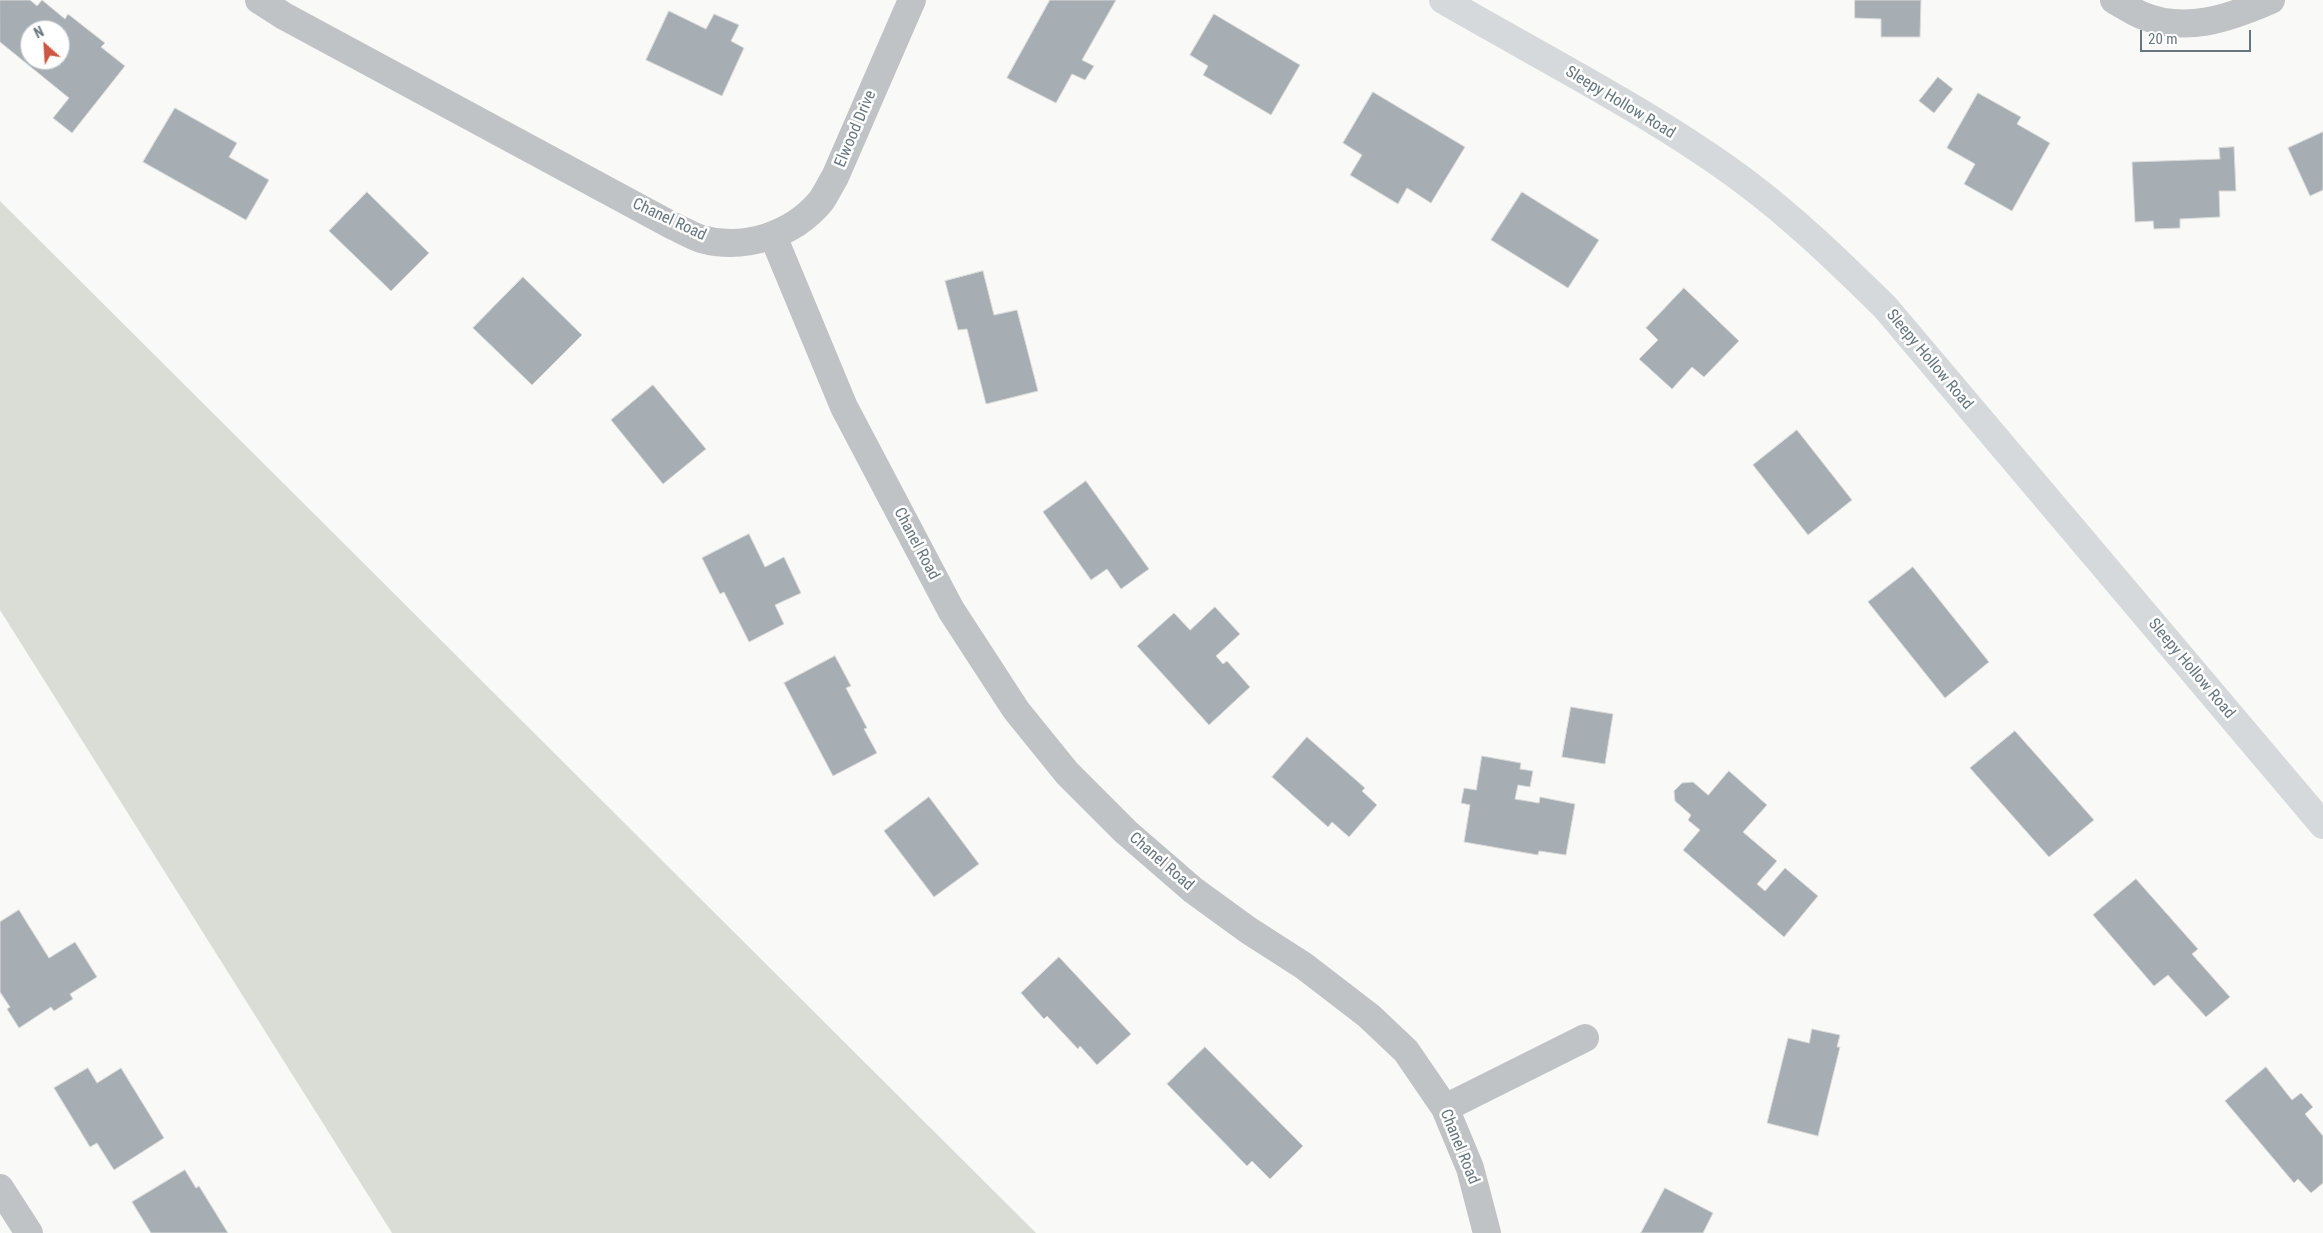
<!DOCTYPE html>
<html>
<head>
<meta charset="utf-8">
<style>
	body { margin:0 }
	#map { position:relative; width:2323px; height:1233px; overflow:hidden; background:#f9f9f7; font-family:"Roboto Condensed",sans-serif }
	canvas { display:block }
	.north { position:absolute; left:20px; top:20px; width:50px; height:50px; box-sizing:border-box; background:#fff; border:1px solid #c2c8cb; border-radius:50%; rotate:334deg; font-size:14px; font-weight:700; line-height:20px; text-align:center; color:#67767e }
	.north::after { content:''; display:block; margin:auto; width:18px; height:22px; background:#cd5743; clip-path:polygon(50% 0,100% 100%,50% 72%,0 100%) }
	.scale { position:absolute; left:2140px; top:30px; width:111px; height:22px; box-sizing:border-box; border:2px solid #67767e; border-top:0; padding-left:6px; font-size:15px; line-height:18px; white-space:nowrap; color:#67767e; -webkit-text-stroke:4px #fff; paint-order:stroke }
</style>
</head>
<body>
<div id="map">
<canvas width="2323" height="1233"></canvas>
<div class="north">N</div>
<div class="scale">20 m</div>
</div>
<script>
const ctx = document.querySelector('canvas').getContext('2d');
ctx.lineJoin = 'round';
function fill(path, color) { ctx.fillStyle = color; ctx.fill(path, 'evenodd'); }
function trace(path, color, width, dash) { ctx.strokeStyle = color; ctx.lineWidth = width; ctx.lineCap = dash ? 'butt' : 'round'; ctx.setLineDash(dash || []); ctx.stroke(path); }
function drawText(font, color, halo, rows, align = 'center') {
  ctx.font = font + ' "Roboto Condensed",sans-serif'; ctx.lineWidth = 5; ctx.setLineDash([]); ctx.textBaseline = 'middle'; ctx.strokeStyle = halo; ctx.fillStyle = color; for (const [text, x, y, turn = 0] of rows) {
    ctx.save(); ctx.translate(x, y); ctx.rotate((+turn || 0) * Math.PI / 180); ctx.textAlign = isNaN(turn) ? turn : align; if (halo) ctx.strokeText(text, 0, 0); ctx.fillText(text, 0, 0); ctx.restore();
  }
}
const green = new Path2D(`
	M0,201L1036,1233H392L0,610Z`);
const building = new Path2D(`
	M0,0H30L37,6L42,0L65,19L68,14L105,43L101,47L125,66L72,133L53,118L69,98L0,42ZM30,30H60V60H30Z
	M1050,0H1116L1082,60L1094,66L1085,80L1072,74L1056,103L1007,78Z
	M1855,0H1921L1920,37H1881V19L1855,18Z
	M669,11L706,29L714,14L739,25L731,41L744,48L722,96L646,60Z
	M1214,14L1300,65L1271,115L1203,75L1208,66L1190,55Z
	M1938,77L1953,89L1934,113L1919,101Z
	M1373,92L1465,147L1431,203L1407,188L1398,204L1350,175L1362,155L1343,143Z
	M1978,93L2021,117L2017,124L2050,143L2012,211L1964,184L1975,164L1947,148Z
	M175,108L237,143L229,157L269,180L246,220L143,162Z
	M2323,132V190L2310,196L2288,148Z
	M2234,147L2236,191H2219L2220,217L2180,219V228L2154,229L2153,221L2135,222L2132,162L2220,159L2219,148Z
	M367,192L429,253L391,291L329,231Z
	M1522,192L1599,240L1568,288L1491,240Z
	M983,271L994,315L1017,310L1038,391L986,404L967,329L958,330L945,281Z
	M523,277L582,335L532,385L473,328Z
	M1684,288L1739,341L1704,377L1692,367L1672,389L1639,359L1658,340L1646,328Z
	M653,385L706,449L663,484L611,420Z
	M1797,430L1852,500L1808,535L1753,465Z
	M1086,481L1149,569L1121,589L1107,569L1091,580L1043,512Z
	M749,534L765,567L784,557L801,593L775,605L784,624L749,642L724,592L720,594L702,558Z
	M1913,567L1989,662L1945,698L1868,602Z
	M1215,607L1240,634L1216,656L1223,664L1227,661L1250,687L1209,725L1137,646L1174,613L1190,630Z
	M835,656L851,686L846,688L867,728L864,729L877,753L833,776L784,683Z
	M1571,707L1613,714L1605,764L1562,757Z
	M2015,731L2094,820L2049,857L1970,768Z
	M1307,737L1365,788L1362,791L1377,805L1349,837L1332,822L1328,827L1272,777Z
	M1482,756L1521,763L1520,769L1533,771L1530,787L1518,785L1515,799L1539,803L1540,797L1575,804L1566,855L1539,851L1538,855L1464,842L1470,805L1461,803L1464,788L1476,790Z
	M1729,771L1767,805L1743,832L1777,861L1757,884L1765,891L1785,868L1818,896L1784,937L1683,850L1700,830L1688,820L1691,815L1675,801L1674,791L1682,783L1693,782L1708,795Z
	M929,797L979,864L934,897L884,831Z
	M2136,879L2198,949L2192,954L2230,997L2206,1017L2168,975L2154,986L2093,915Z
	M19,910L49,958L75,942L97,977L70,994L73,999L54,1011L51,1007L19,1028L7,1009L10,1007L0,992V922Z
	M1059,957L1131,1034L1097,1065L1080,1046L1078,1049L1047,1016L1044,1019L1021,993Z
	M1812,1029L1840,1035L1837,1047H1840L1818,1136L1767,1123L1788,1038L1809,1043Z
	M1205,1047L1303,1146L1270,1179L1252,1161L1247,1166L1167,1084Z
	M2266,1067L2292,1100L2301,1093L2313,1107L2305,1114L2323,1136V1183L2311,1193L2298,1179L2294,1183L2225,1101Z
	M88,1068L97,1083L121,1068L164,1138L114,1170L97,1143L90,1147L54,1088Z
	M185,1170L196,1188L199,1186L228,1233H151L132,1202Z
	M1665,1188L1713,1213L1703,1233H1641Z`);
const minor = new Path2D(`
	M259,0L284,16L673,226C682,230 692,236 701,239C744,251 793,235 821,201C826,194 830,185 835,177L912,0
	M2114,0C2123,5 2132,11 2141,15C2185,34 2230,18 2271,0
	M773,236L844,407L951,610L1016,710L1067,773L1126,832L1193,890L1248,930L1304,966L1369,1016L1406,1051L1445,1108L1470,1168L1487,1233
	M1445,1108L1585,1038
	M0,1188L29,1233`);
const secondary = new Path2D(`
	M1443,0C1543,58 1652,113 1744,181C1795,219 1840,263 1885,307L2323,825`);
const streetNames = [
	["Sleepy Hollow Road",1620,103,31],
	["Elwood Drive",856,129,-67],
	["Chanel Road",669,220,25],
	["Sleepy Hollow Road",1929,360,50],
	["Chanel Road",916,544,62],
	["Sleepy Hollow Road",2191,669,50],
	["Chanel Road",1161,862,41],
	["Chanel Road",1459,1147,68]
];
fill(green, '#d9ddd6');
fill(building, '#a7aeb3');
trace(building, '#dbdad9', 1);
trace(minor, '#bfc3c6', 28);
trace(secondary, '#d5d9db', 28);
drawText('16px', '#67767e', '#fff', streetNames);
</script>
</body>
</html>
